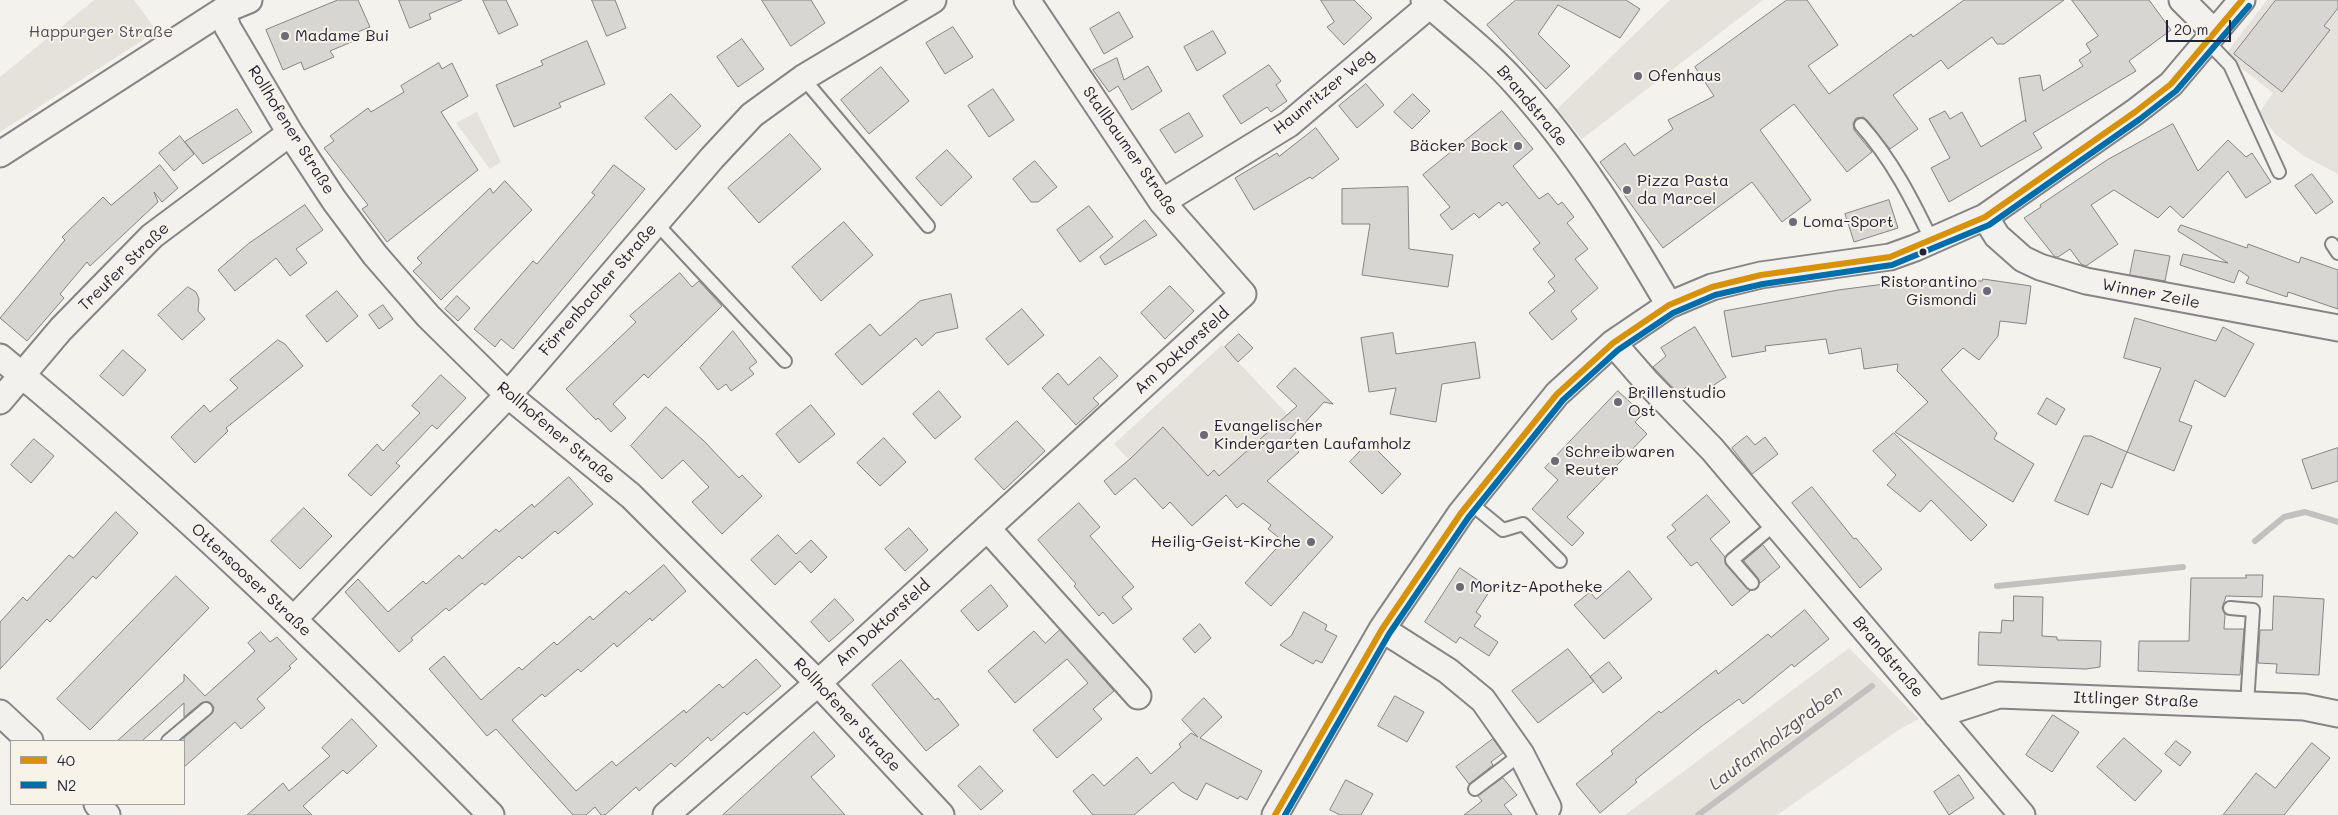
<!DOCTYPE html>
<html>
<head>
<meta charset="utf-8">
<style>
	body { margin:0 }
	#map { position:relative; width:2338px; height:815px; overflow:hidden; background:#f4f2ec; font-family:Mali,sans-serif }
	canvas { display:block }
	.legend { position:absolute; left:10px; top:740px; width:175px; height:65px; box-sizing:border-box; background:#f7f3e8; border:1px solid #a29fa3; margin:0; padding:6px 9px; list-style:none; font-size:15px; color:#22223b }
	.legend li { display:flex; align-items:center; gap:10px; height:25px }
	.legend b { width:25px; border:1px solid #a29fa3 }
	.scale { position:absolute; left:2166px; top:20px; width:65px; height:22px; box-sizing:border-box; border:2px solid #22223b; border-top:0; padding-left:6px; font-size:15px; line-height:18px; white-space:nowrap; color:#22223b; -webkit-text-stroke:4px #f7f3e8; paint-order:stroke }
</style>
</head>
<body>
<div id="map">
<canvas width="2338" height="815"></canvas>
<ul class="legend">
<li><b style="height:6px;background:#d79209"></b>40</li>
<li><b style="height:6px;background:#006ca9"></b>N2</li>
</ul>
<div class="scale">20 m</div>
</div>
<script>
const ctx = document.querySelector('canvas').getContext('2d');
ctx.lineJoin = 'round';
function fill(path, color) { ctx.fillStyle = color; ctx.fill(path, 'evenodd'); }
function trace(path, color, width, dash) { ctx.strokeStyle = color; ctx.lineWidth = width; ctx.lineCap = dash ? 'butt' : 'round'; ctx.setLineDash(dash || []); ctx.stroke(path); }
function drawText(font, color, halo, rows, align = 'center') {
  ctx.font = font + ' Mali,sans-serif'; ctx.lineWidth = 4; ctx.setLineDash([]); ctx.textBaseline = 'middle'; ctx.strokeStyle = halo; ctx.fillStyle = color; for (const [text, x, y, turn = 0] of rows) {
    ctx.save(); ctx.translate(x, y); ctx.rotate((+turn || 0) * Math.PI / 180); ctx.textAlign = isNaN(turn) ? turn : align; if (halo) ctx.strokeText(text, 0, 0); ctx.fillText(text, 0, 0); ctx.restore();
  }
}
const built = new Path2D(`
	M94,0H134L157,31L0,132V77Z
	M1670,0H1763L1582,139L1557,109Z
	M2267,0H2338V174L2304,156L2276,135L2259,113L2273,93L2225,55Z
	M477,112L501,162L490,169L456,123Z
	M1222,345L1290,417L1244,502L1237,508L1226,495L1192,526L1114,444Z
	M1849,648L1919,719L1900,729L1777,815H1625Z`);
const stream = new Path2D(`
	M2255,541L2284,517L2305,512L2338,522
	M1997,586L2183,567
	M1698,815L1872,686`);
const building = new Path2D(`
	M338,0H358L370,27L353,34L356,40L330,51L334,57L304,70L301,62L283,70L266,30Z
	M399,0H462L429,14L431,19L410,28Z
	M483,0H506L518,25L499,34Z
	M592,0H615L626,28L607,36Z
	M762,0H811L825,23L791,46Z
	M1321,0H1354L1372,18L1344,45L1327,27L1334,22Z
	M1516,0H1626L1640,9L1620,38L1558,5L1538,34L1570,66L1546,89L1487,25Z
	M1787,0H1807L1838,45L1808,66L1829,94L1911,34L1913,37L1964,0H2064L2004,44H1997L1992,37L1948,69L1941,60L1893,95L1918,129L1890,149L1867,120L1863,117L1856,118L1853,123L1854,130L1872,152L1847,172L1794,104L1760,130L1811,200L1782,222L1752,182L1663,248L1600,162L1625,143L1634,156L1673,129L1668,120L1714,96L1695,67Z
	M2072,0H2149L2171,30L2129,61L2136,71L2033,133L2042,148L1949,202L1931,168L1950,158L1929,119L1945,111L1950,119L1962,112L1981,147L2025,120L2026,122L2019,78L2040,75L2043,91L2083,66L2079,60L2091,52L2086,44L2098,36Z
	M2276,0H2338V8L2324,26L2330,30L2282,92L2234,54Z
	M1119,12L1133,37L1104,54L1090,29Z
	M953,27L973,57L945,74L926,43Z
	M1213,31L1226,53L1197,71L1184,47Z
	M742,39L764,69L738,87L717,57Z
	M587,41L605,84L559,103L561,107L514,127L496,85L543,65L541,61Z
	M1117,58L1124,80L1148,66L1162,91L1132,110L1118,86L1109,92L1093,70Z
	M439,63L442,69L452,63L468,96L441,112L478,170L387,242L362,209L368,205L324,148L334,141L330,136L368,108L371,112L404,92L401,86Z
	M1269,65L1281,81L1276,85L1287,101L1271,112L1267,107L1241,124L1223,96Z
	M881,67L909,101L869,134L841,100Z
	M1366,84L1384,105L1357,128L1339,106Z
	M993,89L1014,120L989,137L968,106Z
	M671,94L701,126L676,150L645,118Z
	M1413,94L1430,111L1412,129L1394,112Z
	M237,109L252,132L203,164L185,142Z
	M1502,111L1533,149L1513,166L1539,199L1548,193L1558,205L1562,202L1574,217L1567,223L1588,249L1575,259L1598,288L1571,311L1577,319L1552,340L1529,313L1555,291L1548,282L1555,276L1533,249L1540,243L1507,202L1502,206L1499,202L1479,218L1474,213L1452,230L1440,215L1450,207L1423,175Z
	M1189,113L1203,136L1175,153L1160,130Z
	M2173,124L2198,171L2228,140L2246,157L2252,153L2271,182L2246,198L2228,171L2183,218L2170,206L2158,218L2114,190L2091,205L2118,244L2086,266L2081,264L2070,249L2058,257H2055L2024,218L2041,207L2040,205L2107,160Z
	M1316,128L1339,159L1312,179L1310,177L1254,210L1235,178L1277,153L1279,156Z
	M790,134L821,169L759,223L728,188Z
	M180,136L194,154L174,171L159,153Z
	M947,150L972,177L941,206L916,178Z
	M1035,161L1057,187L1038,202H1031L1013,179Z
	M160,165L178,188L162,202L154,192L158,202L90,266L87,262L60,294L64,298L27,341L0,318L65,240L62,237L103,197L111,205Z
	M614,165L645,189L513,349L501,339L495,347L474,329L533,261L537,264L595,195L592,193Z
	M2312,174L2333,202L2316,214L2295,186Z
	M505,181L532,210L441,300L413,271L422,263L417,258L490,188L493,193Z
	M1408,187L1409,249L1453,255L1448,287L1362,275L1370,224H1342V189Z
	M1889,200L1898,228L1854,242L1845,214Z
	M305,205L323,230L296,249L307,263L290,276L276,258L235,291L218,270L248,244Z
	M1089,206L1113,237L1080,262L1057,230Z
	M1145,220L1157,235L1105,265L1100,257Z
	M844,222L873,255L821,301L792,267Z
	M2181,225L2247,248L2248,244L2299,263L2301,257L2338,270V309L2288,292L2287,297L2246,283L2249,277L2239,270L2234,283L2180,265L2183,254L2228,263L2178,231Z
	M2135,250L2170,256L2165,281L2130,275Z
	M680,273L692,287L699,281L722,306L648,378L644,374L613,404L626,418L611,432L598,418L596,420L566,389L636,322L630,316Z
	M1983,279L2031,286L2026,324L2000,321L1998,336L1979,360L1963,348L1941,370L1997,433L1994,439L2034,464L2013,502L1895,432L1928,402L1897,371L1898,364L1864,369L1861,348L1829,354L1826,339L1765,346L1766,351L1732,357L1724,311L1838,290L1916,280L1982,281Z
	M1170,286L1194,311L1165,339L1141,313Z
	M188,287L196,292L199,299L198,311L205,319L182,340L158,315Z
	M337,291L358,316L327,342L306,316Z
	M951,294L958,328L936,333L922,346L916,338L862,385L835,354L870,324L880,336L920,301Z
	M457,296L470,308L458,321L445,309Z
	M383,305L393,319L379,329L369,315Z
	M1022,309L1044,335L1008,365L986,339Z
	M2135,318L2216,341L2223,327L2254,344L2225,397L2195,380L2179,421L2192,426L2174,471L2127,452L2161,368L2124,358Z
	M1695,327L1726,377L1694,398L1686,387L1679,394L1653,367L1666,356L1661,348Z
	M733,331L757,362L749,368L754,374L731,391L726,384L718,390L700,368Z
	M1393,333L1396,354L1475,342L1480,378L1442,384L1436,422L1390,414L1396,388L1369,392L1361,338Z
	M1239,334L1253,348L1238,362L1225,347Z
	M278,340L285,344L303,366L226,428L228,431L195,463L171,437L204,405L210,412L238,388L230,380Z
	M123,350L146,370L123,396L100,376Z
	M1100,357L1118,376L1093,398L1099,404L1076,425L1042,388L1058,373L1068,385Z
	M1295,368L1333,404L1324,402L1289,440L1299,452L1267,481L1333,537L1271,606L1245,583L1283,541L1268,529L1271,525L1243,503L1237,508L1226,495L1192,526L1170,502L1163,509L1135,478L1115,495L1104,481L1130,459L1163,427L1208,476L1214,470L1219,476L1297,406L1277,387Z
	M441,375L466,398L437,429L432,425L396,463L400,466L371,496L348,475L377,444L383,451L420,413L412,406Z
	M939,391L961,417L935,439L913,414Z
	M1618,391L1643,414L1635,422L1647,434L1567,517L1584,533L1572,546L1532,509L1558,480L1545,468Z
	M2047,398L2065,409L2056,425L2038,414Z
	M811,405L835,434L799,463L776,434Z
	M666,407L704,441L739,478L742,475L762,496L722,534L692,502L709,487L683,460L662,479L631,446Z
	M1017,421L1045,451L1004,490L975,459Z
	M1894,433L1987,525L1971,541L1931,500L1920,512L1887,485L1896,475L1873,451Z
	M1747,436L1755,445L1765,437L1778,454L1752,474L1732,448Z
	M2084,436H2091L2127,452L2112,488L2101,483L2088,515L2055,501Z
	M884,438L906,462L880,486L857,463Z
	M34,439L54,456L31,483L11,465Z
	M1369,442L1401,474L1382,494L1350,462Z
	M2338,448V481L2312,489L2302,460Z
	M569,477L593,504L558,534L555,531L522,559L519,556L485,585L482,583L449,611L446,608L411,638L413,640L399,652L345,592L358,579L388,612L423,581L426,584L459,555L462,559L496,529L499,532L532,504L534,507Z
	M1812,487L1854,539L1856,538L1882,569L1860,588L1792,503Z
	M1707,495L1730,522L1710,539L1725,557L1726,565L1750,591L1732,606L1697,562L1691,566L1667,537L1676,530L1672,525Z
	M1079,503L1100,527L1090,536L1134,587L1122,597L1132,609L1113,624L1103,612L1099,616L1074,586L1076,584L1038,540Z
	M304,508L332,536L300,569L271,541Z
	M116,512L138,533L96,579L93,576L50,622L47,619L0,669V622L23,597L27,601L69,555L73,558Z
	M909,528L928,550L905,571L885,549Z
	M778,535L796,554L811,540L827,557L811,573L800,561L775,585L751,560Z
	M1763,545L1780,567L1760,583L1758,578L1744,561Z
	M664,565L686,591L652,621L650,618L617,647L614,643L581,672L578,669L545,697L542,694L512,720L576,791L612,761L616,766L684,710L686,713L719,684L723,688L756,659L781,686L747,715L744,712L711,741L708,737L675,767L671,763L639,791L636,787L605,815H601L595,807L586,815H573L496,729L487,736L429,669L444,656L481,700L519,667L522,670L554,642L557,645L590,616L593,620L626,591L629,594Z
	M1460,568L1491,589L1476,612L1481,616L1474,626L1498,642L1489,656L1460,637L1456,643L1425,622Z
	M1629,571L1652,599L1604,639L1574,605L1590,592L1596,599Z
	M2246,575H2263L2262,597L2226,596L2222,608L2225,614L2224,629H2244L2240,675L2138,671L2139,641H2189L2191,578H2246Z
	M176,576L209,608L90,730L57,699Z
	M991,585L1008,606L978,631L961,611Z
	M2014,596L2043,597L2042,636L2057,637V640L2101,641L2100,667L2086,669L1978,665L1979,632L2001,633L2002,620L2013,621Z
	M2274,596L2324,599L2319,675L2276,673L2277,664L2258,663L2260,630H2272Z
	M835,599L854,620L829,642L811,622Z
	M1805,610L1829,639L1794,667L1792,664L1743,704L1739,699L1702,726L1635,780L1637,782L1600,813L1576,784L1613,754L1611,751L1659,711L1661,713L1716,670L1718,674L1768,634L1771,637Z
	M1304,612L1327,625L1325,630L1337,636L1322,663L1316,660L1313,664L1280,645L1291,636Z
	M1200,624L1211,638L1195,653L1183,639Z
	M1060,630L1114,691L1093,709L1102,719L1057,758L1033,730L1088,683L1067,659L1015,703L988,671L1034,631L1045,643Z
	M261,632L270,642L277,637L297,659L289,666L291,668L257,699L265,708L241,729L235,722L184,767V738L213,712L214,707L209,702L201,703L184,717V703L142,741H117L184,681V674L205,696L255,651L248,643Z
	M1568,649L1594,681L1538,723L1512,691Z
	M901,660L935,700L938,698L959,725L926,751L872,685Z
	M1609,662L1622,678L1603,693L1590,677Z
	M1395,696L1424,712L1407,742L1378,726Z
	M1204,698L1222,717L1200,738L1262,771L1247,800L1240,796L1238,799L1206,783L1197,800L1181,791L1173,782L1134,815H1093L1073,791L1093,774L1104,786L1137,757L1151,774L1181,747L1179,744L1191,733L1198,737L1182,720Z
	M2053,715L2079,732L2052,772L2026,755Z
	M352,719L377,746L347,774L343,770L303,806L312,815H247L283,783L289,791L330,756L322,748Z
	M814,732L835,756L811,777L845,815H723Z
	M2124,738L2162,771L2135,801L2097,767Z
	M1493,739L1503,753L1491,762L1493,765L1469,784L1456,767Z
	M2176,741L2191,752L2180,766L2165,754Z
	M2312,743L2330,758L2284,815H2223L2256,773L2275,788Z
	M980,766L1003,791L981,810L958,786Z
	M1959,775L1974,798L1949,815L1934,792Z
	M1503,778L1517,795L1504,805L1512,815H1464L1482,801L1478,796Z
	M1346,780L1373,794L1361,815H1340L1330,810Z`);
const lane = new Path2D(`
	M2207,41L2230,65L2279,172
	M803,78L928,226
	M1861,125C1892,160 1912,199 1932,241
	M656,223L785,361
	M2332,244L2338,253
	M1469,502L1503,530L1523,524L1560,561
	M1752,583L1732,560L1775,524
	M2230,608L2253,610L2247,705
	M168,741L206,709
	M1475,789L1521,754`);
const street = new Path2D(`
	M1424,0C1455,28 1489,53 1517,85C1577,151 1624,228 1669,305
	M2182,0L2214,32
	M222,11L228,28L290,133L334,200L375,255L428,316L508,395L631,496L818,683L941,815
	M0,154L222,11L249,0
	M1162,202L1289,124L1430,5
	M1985,217L1997,236L2023,259L2040,267L2086,281L2338,328
	M1613,343L1647,382L1712,449L2022,815
	M0,357C173,500 334,655 491,815
	M0,401L61,329L152,236L290,133
	M987,528L1138,696
	M294,619L508,395L712,158L752,115L803,78L933,0
	M1382,629L1448,671L1483,700L1521,754L1548,807
	M0,713L30,741
	M1937,715L1999,695L2304,707L2338,714
	M97,804L107,815
	M666,815L818,683L1243,294L1162,202L1027,0
	M1275,815L1382,629L1461,513L1557,394L1613,343L1669,305L1712,287L1761,275L1890,257L1915,248L1985,217L2135,112L2171,84L2242,0`);
const bus1 = new Path2D(`
	M1275,815L1382,629L1461,513L1557,394L1613,343L1669,305L1712,287L1761,275L1890,257L1985,217L2135,112L2171,84L2242,0`);
const bus2 = new Path2D(`
	M1285,815L1389,634L1468,518L1563,400L1618,350L1673,313L1715,295L1763,284L1892,265L1989,225L2140,119L2176,91L2249,6`);
const markers = [
	[285,36,5,"#6c6b79"],
	[1638,76,5,"#6c6b79"],
	[1518,146,5,"#6c6b79"],
	[1627,190,5,"#6c6b79"],
	[1793,222,5,"#6c6b79"],
	[1923,252,4.5,"#22223b"],
	[1987,291,5,"#6c6b79"],
	[1618,402,5,"#6c6b79"],
	[1204,435,5,"#6c6b79"],
	[1555,461,5,"#6c6b79"],
	[1311,542,5,"#6c6b79"],
	[1460,587,5,"#6c6b79"]
];
const parkNames = [
	["Happurger Straße",101,32]
];
const poiNames = [
	["Madame Bui",295,36],
	["Ofenhaus",1648,76],
	["Bäcker Bock",1508,146,"right"],
	["Pizza Pasta",1637,181],
	["da Marcel",1637,199],
	["Loma-Sport",1803,222],
	["Ristorantino",1977,282,"right"],
	["Gismondi",1977,300,"right"],
	["Brillenstudio",1628,393],
	["Ost",1628,411],
	["Evangelischer",1214,426],
	["Kindergarten Laufamholz",1214,444],
	["Schreibwaren",1565,452],
	["Reuter",1565,470],
	["Heilig-Geist-Kirche",1301,542,"right"],
	["Moritz-Apotheke",1470,587]
];
const streetNames = [
	["Haunritzer Weg",1324,92,-39],
	["Brandstraße",1532,106,50],
	["Rollhofener Straße",291,130,58],
	["Stallbaumer Straße",1130,151,55],
	["Treufer Straße",124,267,-44],
	["Förrenbacher Straße",598,290,-49],
	["Winner Zeile",2151,294,11],
	["Am Doktorsfeld",1182,351,-42],
	["Rollhofener Straße",556,433,40],
	["Ottensooser Straße",251,580,43],
	["Am Doktorsfeld",883,623,-42],
	["Brandstraße",1888,657,50],
	["Ittlinger Straße",2136,700,2],
	["Rollhofener Straße",847,715,47]
];
const waterNames = [
	["Laufamholzgraben",1776,738,-37]
];
fill(built, '#e5e2dc');
trace(stream, '#c3c0c0', 6);
fill(building, '#d7d6d3');
trace(building, '#858486', 1);
trace(lane, '#858486', 16);
trace(street, '#858486', 29);
trace(lane, '#f2f1ed', 12);
trace(street, '#f2f1ed', 25);
trace(bus1, '#d79209', 6);
trace(bus2, '#006ca9', 6);
for (const [x, y, r, color] of markers) { const dot = new Path2D(); dot.arc(x, y, r, 0, 2 * Math.PI); ctx.fillStyle = color; ctx.fill(dot); trace(dot, '#f7f3e8', 2); }
drawText('16px', '#504f60', '#f7f3e8', parkNames);
drawText('16px', '#22223b', '#f7f3e8', poiNames, 'left');
drawText('16px', '#22223b', '#f7f3e8', streetNames);
drawText('italic 18px', '#535263', '#f7f3e8', waterNames);
</script>
</body>
</html>
